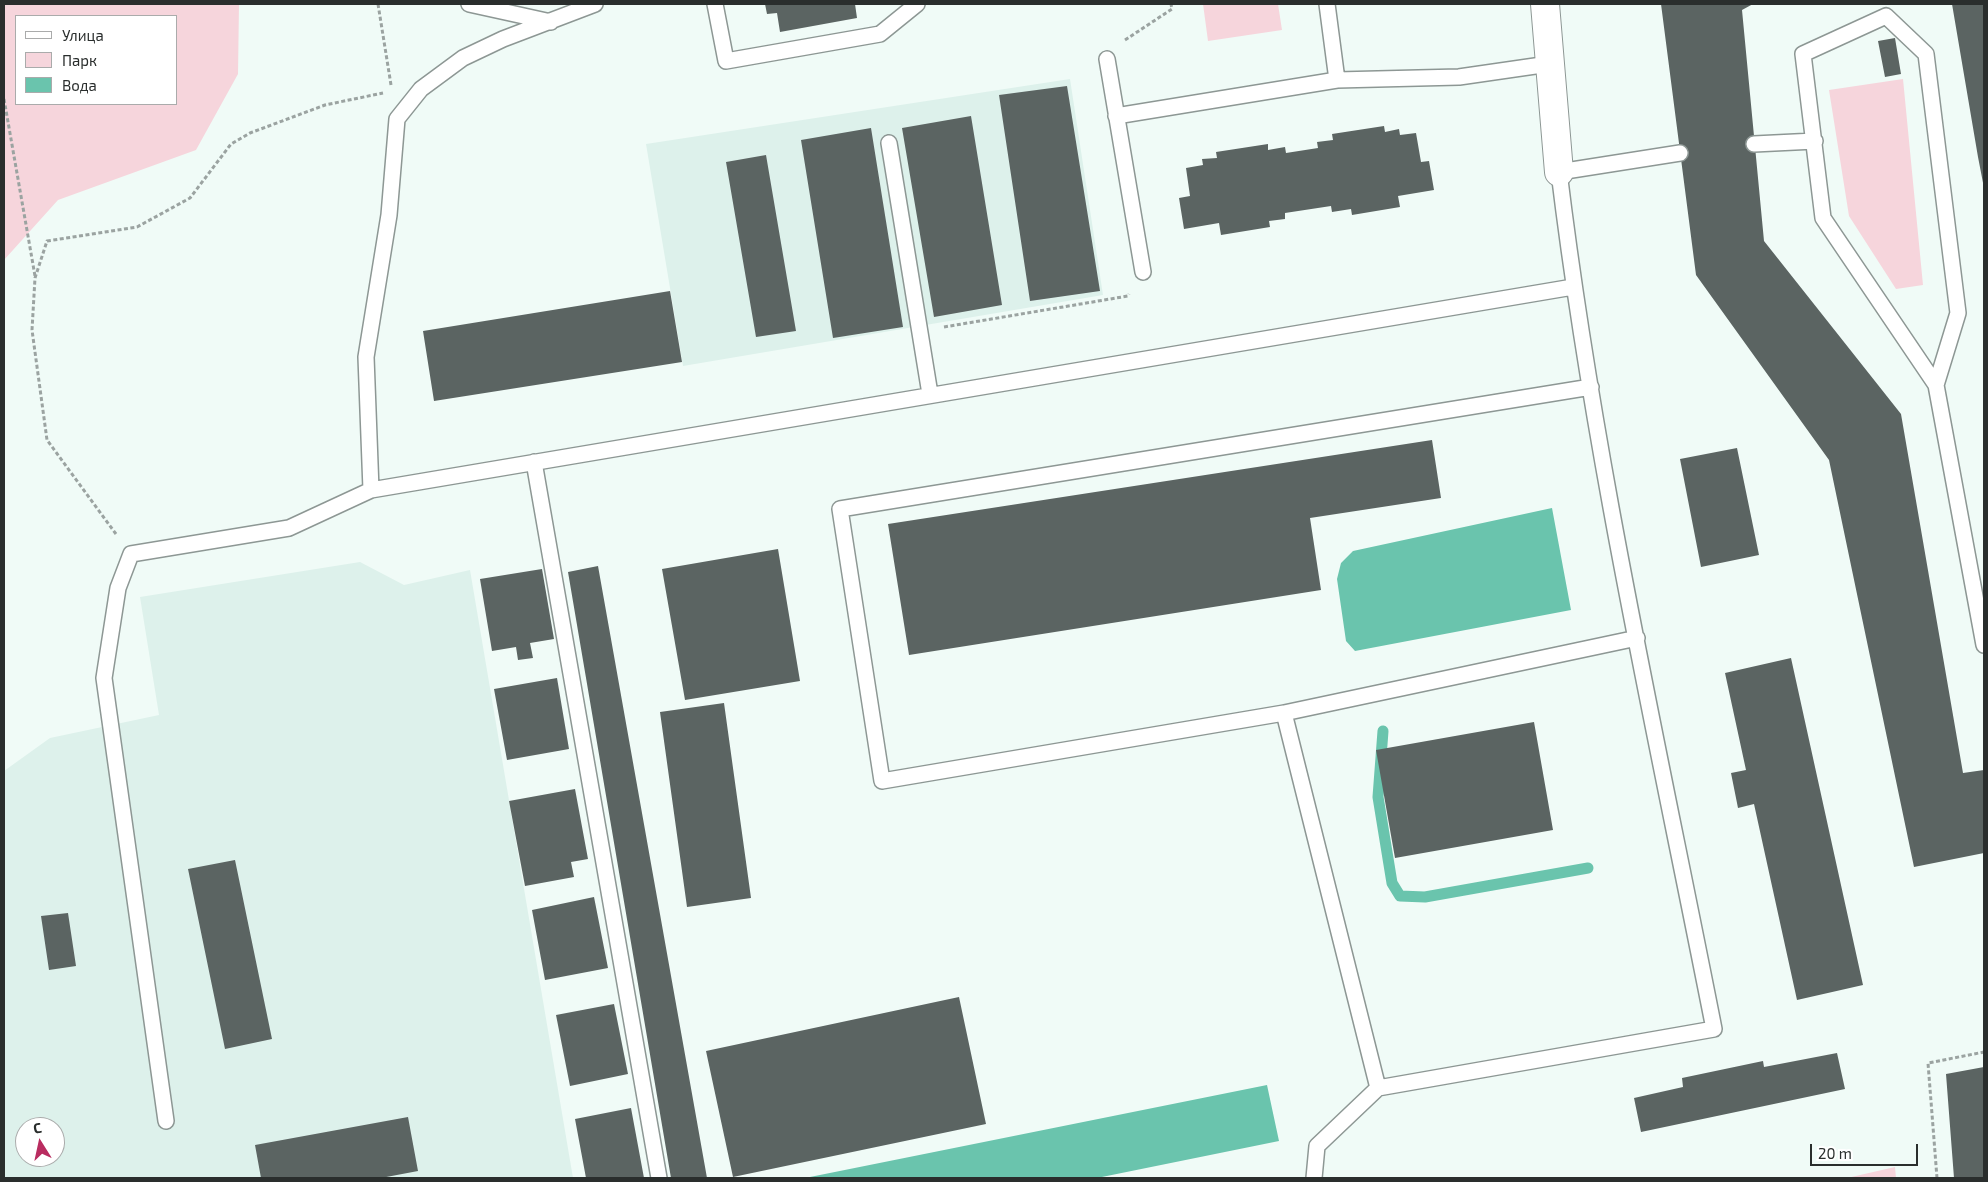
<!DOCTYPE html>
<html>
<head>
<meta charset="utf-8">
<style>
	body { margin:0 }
	#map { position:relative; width:1988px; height:1182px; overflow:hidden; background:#f0fbf7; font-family:"Exo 2",sans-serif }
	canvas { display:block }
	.frame { position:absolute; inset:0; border:5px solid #2a2e2d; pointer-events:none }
	.legend { position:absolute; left:15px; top:15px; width:162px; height:90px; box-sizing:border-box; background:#fff; border:1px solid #aaabab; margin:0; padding:6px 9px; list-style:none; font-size:15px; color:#2a2e2d }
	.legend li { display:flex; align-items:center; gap:10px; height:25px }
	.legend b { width:25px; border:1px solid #aaabab }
	.north { position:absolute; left:15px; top:1117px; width:50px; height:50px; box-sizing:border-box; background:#fff; border:1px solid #aaabab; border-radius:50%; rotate:350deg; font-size:14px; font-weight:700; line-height:20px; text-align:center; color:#2a2e2d }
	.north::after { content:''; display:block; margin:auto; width:18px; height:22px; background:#b92c60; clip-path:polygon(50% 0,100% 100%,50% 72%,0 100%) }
	.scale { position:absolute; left:1810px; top:1144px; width:108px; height:22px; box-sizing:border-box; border:2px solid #2a2e2d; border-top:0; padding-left:6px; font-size:15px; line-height:18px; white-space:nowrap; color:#2a2e2d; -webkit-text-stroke:4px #fff; paint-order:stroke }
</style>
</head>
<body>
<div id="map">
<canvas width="1988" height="1182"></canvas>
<div class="frame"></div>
<ul class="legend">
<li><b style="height:6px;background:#fff"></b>Улица</li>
<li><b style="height:14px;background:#f6d5dc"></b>Парк</li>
<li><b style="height:14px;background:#6ac4ad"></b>Вода</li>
</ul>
<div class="north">С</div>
<div class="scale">20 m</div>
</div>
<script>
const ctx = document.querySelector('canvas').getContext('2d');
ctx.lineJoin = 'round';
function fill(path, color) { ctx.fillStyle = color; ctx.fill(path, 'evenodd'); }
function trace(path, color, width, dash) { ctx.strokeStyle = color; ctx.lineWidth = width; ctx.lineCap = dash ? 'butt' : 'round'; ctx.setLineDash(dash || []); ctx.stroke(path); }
const built = new Path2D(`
	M1070,79L1103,295L683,366L646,144Z
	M360,562L404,585L470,570L573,1178H4V771L50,738L159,715L140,597ZM25,1127H55V1157H25Z`);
const green = new Path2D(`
	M4,4H239L238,74L196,150L58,200L4,260ZM16,16H176V104H16Z
	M1203,4H1278L1282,30L1208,41Z
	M1903,79L1923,285L1896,289L1849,216L1829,90Z
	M1895,1167L1896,1178H1847Z`);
const water = new Path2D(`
	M1552,508L1571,610L1355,651L1346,641L1337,579L1341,563L1353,551Z
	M1267,1085L1279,1141L1097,1178H805Z`);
const stream = new Path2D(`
	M1383,731L1378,797L1392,883L1400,896L1425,897L1588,868`);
const building = new Path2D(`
	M765,4H855L857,18L780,32L777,13L767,14Z
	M1661,4H1753L1742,10L1764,241L1901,414L1963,773L1984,770V853L1914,867L1829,460L1696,275Z
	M1952,4H1984V188L1978,157Z
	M1895,38L1901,74L1885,77L1878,41Z
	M1067,86L1100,291L1030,301L999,95Z
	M971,116L1002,305L934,317L902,128Z
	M1384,126L1385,132L1399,129L1400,135L1416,133L1421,162L1429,161L1434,190L1398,196L1400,207L1352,215L1351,209L1332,212L1331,206L1285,213V219L1269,221L1270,227L1221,235L1219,223L1184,229L1179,198L1190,196L1186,168L1203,165L1202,159L1217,158L1216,152L1268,144V150L1285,147L1286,153L1318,148L1317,142L1333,140L1332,134Z
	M871,128L903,327L833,338L801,140Z
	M766,155L796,331L756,337L726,162Z
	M670,291L682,362L434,401L423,331Z
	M1432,440L1441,498L1310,518L1321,590L909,655L888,524Z
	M1737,448L1759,555L1701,567L1680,459Z
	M778,549L800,681L685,700L662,569Z
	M598,566L707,1178H671L568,572Z
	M542,569L554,639L530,643L533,658L518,660L516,647L492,651L480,579Z
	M1791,658L1863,985L1797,1000L1754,804L1738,808L1731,773L1746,770L1725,673Z
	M557,678L569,749L507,760L494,689Z
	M724,703L751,898L687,907L660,712Z
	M1534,722L1553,830L1395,858L1376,750Z
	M575,789L588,859L571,862L574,877L525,886L509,801Z
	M235,860L272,1039L225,1049L188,869Z
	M594,897L608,968L545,980L532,910Z
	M68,913L76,966L49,970L41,916Z
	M959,997L986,1124L733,1177L706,1051Z
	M614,1004L628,1074L570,1086L556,1015Z
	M1837,1053L1845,1089L1641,1132L1634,1098L1683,1087L1682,1078L1763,1061L1764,1067Z
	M1984,1067V1178H1954L1946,1074Z
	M631,1108L644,1178H586L575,1119Z
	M408,1117L418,1171L381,1178H261L255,1145Z`);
const path = new Path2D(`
	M378,4L391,85
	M1125,40L1172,9L1171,4
	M4,99L35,276
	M944,327L1128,296L1129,294
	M116,534L47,440L32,330L35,278L47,241L137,227L190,198L231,144L250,133L325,105L383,93
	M1937,1178L1928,1063L1984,1052`);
const service = new Path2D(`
	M469,4L551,22
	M715,4L726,61L880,34L917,4
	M1327,4L1337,80L1459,77L1549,64
	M1886,16L1926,54L1958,313L1936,385L1823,218L1803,54Z
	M1107,59L1143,272
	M1116,116L1337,80
	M889,143L930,394
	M1754,144L1815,141
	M1936,385L1984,645
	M1591,387L840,509L882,781L1284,713L1637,638
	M534,462L659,1178
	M371,490L366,357L389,215L397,119L421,89L463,58L503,39L595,4
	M1284,713L1378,1088L1714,1029C1658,744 1594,460 1559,172L1680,153
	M166,1121L104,678L118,588L131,554L289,528L371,490L1573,287
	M1314,1178L1317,1146L1378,1088`);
const minor = new Path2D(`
	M1545,4L1559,172`);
fill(built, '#ddf1eb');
fill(green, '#f6d5dc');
fill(water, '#6ac4ad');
trace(stream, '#6ac4ad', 11);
fill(building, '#5b6462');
trace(service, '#8d9794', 18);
trace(minor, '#8d9794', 30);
trace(path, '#9ba3a1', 3, [4, 2.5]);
trace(service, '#fff', 15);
trace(minor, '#fff', 28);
</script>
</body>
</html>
